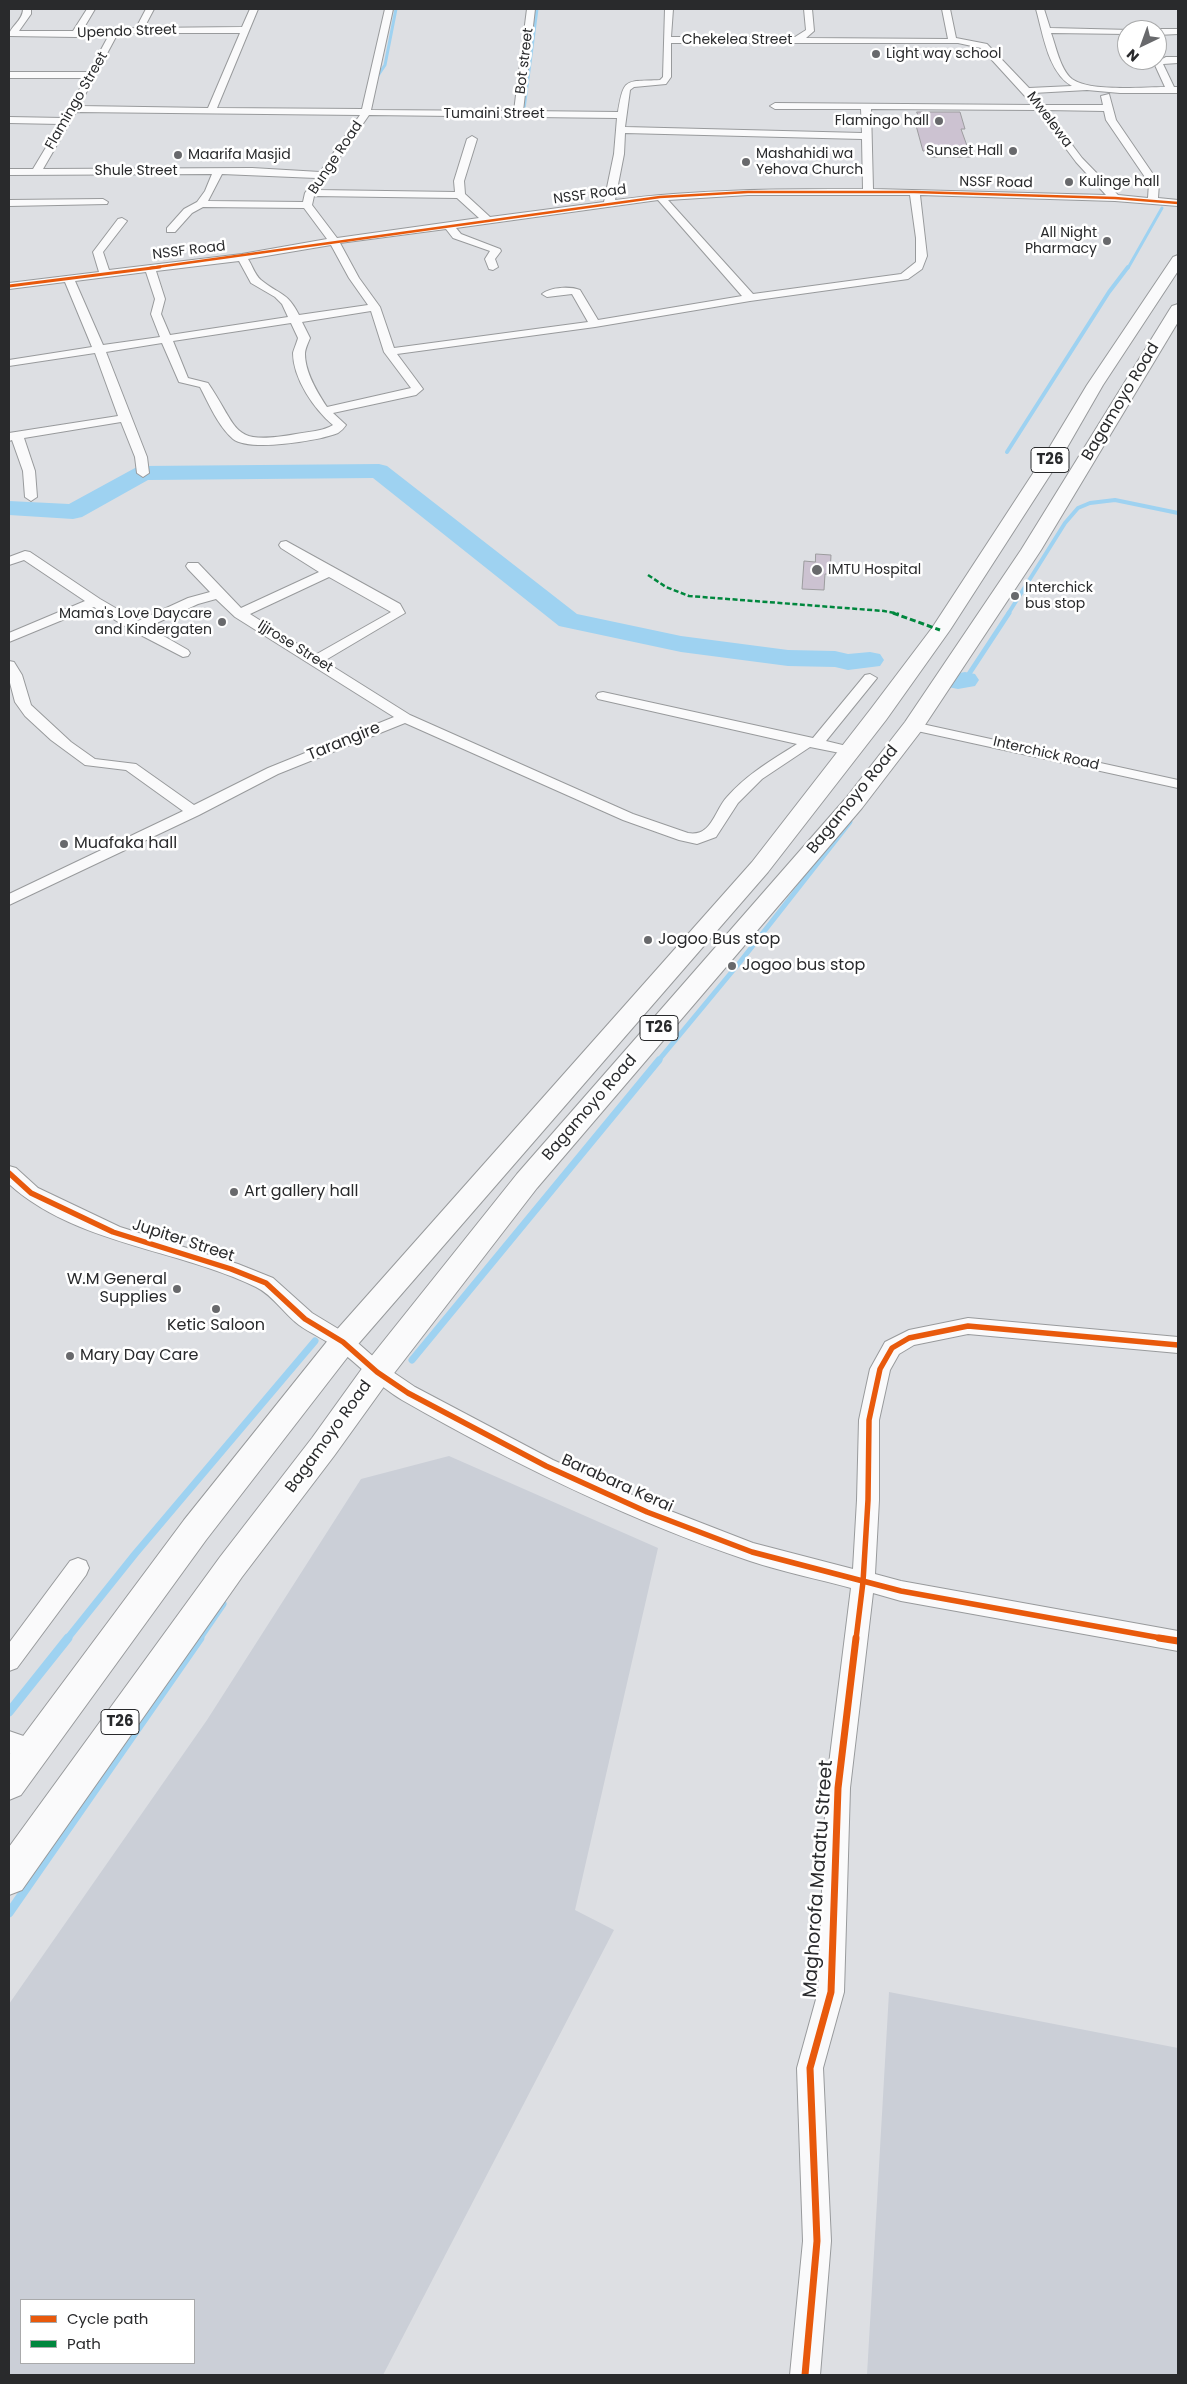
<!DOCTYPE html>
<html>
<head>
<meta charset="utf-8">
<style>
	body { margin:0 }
	#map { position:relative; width:1187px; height:2384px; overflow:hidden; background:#dddfe3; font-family:Poppins,sans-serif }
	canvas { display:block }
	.frame { position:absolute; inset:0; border:10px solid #292a2c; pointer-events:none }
	.legend { position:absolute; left:20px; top:2299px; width:175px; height:65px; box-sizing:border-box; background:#fff; border:1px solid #a9aaab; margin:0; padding:6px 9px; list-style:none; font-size:15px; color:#292a2c }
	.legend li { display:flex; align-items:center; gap:10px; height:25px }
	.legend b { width:25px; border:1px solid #a9aaab }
	.north { position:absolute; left:1117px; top:20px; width:50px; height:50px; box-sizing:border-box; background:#fff; border:1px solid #a9aaab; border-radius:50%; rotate:222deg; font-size:14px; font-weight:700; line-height:20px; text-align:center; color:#292a2c }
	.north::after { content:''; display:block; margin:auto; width:18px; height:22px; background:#68696c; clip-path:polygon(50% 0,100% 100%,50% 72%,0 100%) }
</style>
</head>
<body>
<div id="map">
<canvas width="1187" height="2384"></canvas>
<div class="frame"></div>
<ul class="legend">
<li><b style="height:6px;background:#e8590c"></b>Cycle path</li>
<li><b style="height:6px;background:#00873e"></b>Path</li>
</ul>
<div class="north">N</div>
</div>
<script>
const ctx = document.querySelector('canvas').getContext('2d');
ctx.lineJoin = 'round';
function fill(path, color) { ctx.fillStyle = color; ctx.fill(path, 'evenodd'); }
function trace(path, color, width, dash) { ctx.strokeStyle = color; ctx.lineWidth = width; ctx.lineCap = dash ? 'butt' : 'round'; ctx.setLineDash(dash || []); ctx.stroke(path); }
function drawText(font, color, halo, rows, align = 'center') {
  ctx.font = font + ' Poppins,sans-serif'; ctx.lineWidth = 5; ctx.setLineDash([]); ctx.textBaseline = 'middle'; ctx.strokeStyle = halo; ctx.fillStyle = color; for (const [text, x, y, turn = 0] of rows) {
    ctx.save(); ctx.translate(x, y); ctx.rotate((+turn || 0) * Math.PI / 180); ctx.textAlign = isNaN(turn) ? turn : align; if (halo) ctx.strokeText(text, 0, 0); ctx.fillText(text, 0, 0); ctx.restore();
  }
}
const built = new Path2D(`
	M449,1456L658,1548L575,1910L614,1930L383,2375H9V2004L207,1720L361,1479ZM21,2300H194V2363H21Z
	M889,1992L1178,2048V2375H867Z`);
const streamFar4 = new Path2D(`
	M375,80L385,65L396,9
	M524,109L537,9
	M1128,268L1162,208`);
const streamFar3 = new Path2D(`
	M1007,452L1109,292L1128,267
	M1008,614L1065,523L1078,508L1090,503L1115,500L1178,513`);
const streamFar2 = new Path2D(`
	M965,680L1009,613
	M658,1061L740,962L850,822`);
const streamFar1 = new Path2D(`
	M412,1360L659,1060
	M67,1639L135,1554L315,1341
	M199,1639L223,1604`);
const stream = new Path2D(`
	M9,1712L68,1638
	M9,1913L200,1638`);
const river = new Path2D(`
	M379,464L387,466L577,614L681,636L788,650L835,651L848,654L870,652L880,654L884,660L880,666L848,670L835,667L788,666L681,652L559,626L373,478L148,480L82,517L73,519L9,515V501L69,504L135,468L143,466Z
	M965,672L975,674L979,680L975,686L958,689L948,687L944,681L948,675Z`);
const building = new Path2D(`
	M917,112H960L965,129H961L971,157H930L928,151H923L914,118H919Z
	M816,554L831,555L830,574H825L824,590L802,589L804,561L815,562Z`);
const minor = new Path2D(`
	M23,9H31V14L19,31H73L87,9H95L82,31L136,28L146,9H154L144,28L242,27L250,9H258L217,108L362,109L385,9H393L371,110L514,111L527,9H535L523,111L618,112C624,76 626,82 660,80L663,77L665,9H673L671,37H795L806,30L804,9H812L814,31L806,38L948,39L942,9H950L956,38L987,44L1029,88L1072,86C1048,73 1043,33 1036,9H1044L1050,28L1131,30H1127V34L1051,33C1056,46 1060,69 1072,79C1090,92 1142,87 1165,87L1154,63L1166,57H1178V63L1163,64L1174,87H1178V93H1120L1087,90L1033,93L1042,105H1103L1101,96L1109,94L1116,120L1159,183L1158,198L1178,200V206L1115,201L920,195L927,256L922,269L908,279L750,301L595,327L397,354L423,389L416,395L333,413L346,425C344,428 341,431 338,433C319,441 249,452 233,439C218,426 209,404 200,387L179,382L162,343L106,352L147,457L149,473L143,477L137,473L135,457L121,422L24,438L35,471L37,497L31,501L25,497L23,471L12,440L9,441V433L118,416L95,353L9,366V360L92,347L65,282L9,289V283L99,272L93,252L118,219L122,218L127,221L103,252L109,270L242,254L327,239L304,208L203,207L192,213L175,232H167V228L184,209L197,202L205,191L212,174L9,175V169H33L60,124L9,123V117L63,118L86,78H9V72H89L110,33L76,37L9,36C9,27 23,21 23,9ZM118,33H240L208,108L79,106ZM671,43H958L981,48L1033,105L775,103L770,106L775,109H861L862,133L625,127L630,90L634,87L666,84L671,77ZM871,109L1037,110L1076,162L1106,195L873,189ZM1046,110L1104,111L1106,120L1149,183L1148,198L1118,195L1082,158ZM76,112L360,115L320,172L252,168L43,169ZM369,115L617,118L614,154L604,202L490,217L465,194L464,181L477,139L472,136L467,139L454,181L455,192L317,190ZM625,133L862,139L863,189C780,189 697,189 615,200L624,154ZM222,174L316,178L305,193L303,202L208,201ZM748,195H910L916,238V262L901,274L753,294L668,200ZM314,196L457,198L479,218L337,238L312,205ZM658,200L742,296L598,320L580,290C570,286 550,287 542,294L547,297L572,294L588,322L394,348L380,307L359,278L340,243L446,229L453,238L490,251L485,259L489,269L493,270L498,267L495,259L501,251L500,249L461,234L456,228ZM331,245L349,278L368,305L299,315C287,291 279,295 261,280C255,275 252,265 248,259ZM239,261L251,283L275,297L282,304L288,317L170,335L161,314L165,299L156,271ZM146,272L155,299L151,314L160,337L103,345L75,281ZM371,311L384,352L411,388L327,407C317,392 305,372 305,354C305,349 308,343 310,338L302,322ZM291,323L298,338C297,342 294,349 293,353C293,379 315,410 333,425C324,431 307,432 296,434C230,446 240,430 208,383L188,378L173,341Z
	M1157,29H1178V34L1157,35V30H1155Z
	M103,199L108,202L107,204L9,206V200Z
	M286,541L400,604L405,613L324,661L410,715L633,814L688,833C712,837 714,811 727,797C747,774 772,760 797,744L598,699L596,696L598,693L603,692L813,738L865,675L870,674L877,678L826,741L855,748L857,751L850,755L810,747L762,779L738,803L716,837L697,844L679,840L623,820L405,723L278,774L199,815L9,905V894L183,811L126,770L85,765L51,740L25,716L15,702L9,679V661L14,662L22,675L31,705L71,742L95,759L136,764L194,805L268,768L394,717L235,617L216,599L198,604L148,627L188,650L190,653L188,656L183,657L131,630L94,607L9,642V633L85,601L24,560L9,565V557L25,551L30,552L100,599L138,621L188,598L210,592L188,569L186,566L188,563H198L241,608L319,572L281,548L279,545L281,542ZM329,577L391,612L315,655L250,614Z
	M913,722L1178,780V788L908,729L906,726L908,723Z
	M9,1166L16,1168L38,1188L120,1227L238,1264L273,1278L312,1313L350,1336L384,1366L415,1387L553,1460L655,1505L753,1543L853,1569L857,1500L859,1420L870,1369L885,1342L909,1330L968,1318L1178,1337V1353L968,1334L914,1345L899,1354L890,1370L879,1420V1500L875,1574L901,1581L1178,1631V1651L901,1601L873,1593L850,1788L844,1992L823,2068L831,2241L820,2375H790L803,2241L797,2068L818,1992L826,1788L851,1588C818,1579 783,1572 750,1561C630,1521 512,1463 402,1400C377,1385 358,1364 335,1347C324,1339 310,1333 299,1325C284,1314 273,1295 256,1287C178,1249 75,1244 9,1184Z
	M78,1558L86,1561L89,1568L86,1575L17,1668L9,1671V1643L70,1561Z
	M9,1731L41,1742L45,1750L41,1758L33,1761L9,1753Z`);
const trunk = new Path2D(`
	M1178,255V271L1103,385L1061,458L950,630L886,720L768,872L353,1350L206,1540L21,1795L9,1800V1755L184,1520L333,1334L752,862L870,710L932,628L1043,458L1087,385L1173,257Z
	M1178,304V322L1041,550L921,731L862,808L537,1188L388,1381L334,1456L242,1577L22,1890L9,1895V1847L220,1557L312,1438L366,1363L517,1174L846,798L905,722L1021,550L1170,309L1172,306Z`);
const quietFar1 = new Path2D(`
	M648,575L666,587L689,596L884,611L899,614`);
const quiet = new Path2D(`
	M893,613L940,630`);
const cyclewayFar3 = new Path2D(`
	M150,268L660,197L748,192H914L1115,198L1178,203`);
const cyclewayFar2 = new Path2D(`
	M9,286L160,267`);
const cyclewayFar1 = new Path2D(`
	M9,1173L31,1193L113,1232L231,1269L266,1283L305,1319L343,1342L377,1372L408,1393L546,1466L647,1512L752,1552L901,1591L1166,1639
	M856,1639L863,1582L868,1500L869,1420L880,1369L892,1348L909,1338L968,1326L1178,1345`);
const cycleway = new Path2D(`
	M1159,1638L1178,1641
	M805,2375L817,2241L810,2068L831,1992L838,1788L856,1638`);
const markers = [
	[876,54,5,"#68696c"],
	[939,121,5,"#68696c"],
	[1013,151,5,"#68696c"],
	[178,155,5,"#68696c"],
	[746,162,5,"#68696c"],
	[1069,182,5,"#68696c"],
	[1107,241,5,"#68696c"],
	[817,570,6,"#68696c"],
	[1015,596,5,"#68696c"],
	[222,622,5,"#68696c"],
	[64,844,5,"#68696c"],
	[648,940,5,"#68696c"],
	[732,966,5,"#68696c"],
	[234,1192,5,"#68696c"],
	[177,1289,5,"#68696c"],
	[216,1309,5,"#68696c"],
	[70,1356,5,"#68696c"]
];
const farStreetnames = [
	["Upendo Street",127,32,-2],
	["Chekelea Street",737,40],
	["Bot street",525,61,-83],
	["Flamingo Street",77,101,-60],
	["Tumaini Street",494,114],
	["Mwelewa",1049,120,53],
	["Bunge Road",336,158,-56],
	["Shule Street",136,171],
	["NSSF Road",996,183,1],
	["NSSF Road",590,195,-8],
	["NSSF Road",189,251,-7],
	["Ijjrose Street",295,647,32],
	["Interchick Road",1046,754,13]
];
const farPoinames = [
	["Light way school",886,54],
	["Flamingo hall",929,121,"right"],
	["Sunset Hall",1003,151,"right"],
	["Mashahidi wa",756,154],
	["Yehova Church",756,170],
	["Maarifa Masjid",188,155],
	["Kulinge hall",1079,182],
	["All Night",1097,233,"right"],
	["Pharmacy",1097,249,"right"],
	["IMTU Hospital",828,570],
	["Interchick",1025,588],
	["bus stop",1025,604],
	["Mama's Love Daycare",212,614,"right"],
	["and Kindergaten",212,630,"right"]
];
const shields = [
	[1050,460,38],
	[659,1028,38],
	[120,1722,38]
];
const shieldNames = [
	["T26",1050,460],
	["T26",659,1028],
	["T26",120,1722]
];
const streetNames = [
	["Bagamoyo Road",1121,402,-59],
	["Tarangire",344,742,-22],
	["Bagamoyo Road",853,800,-51],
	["Bagamoyo Road",590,1108,-49],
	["Jupiter Street",183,1241,18],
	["Bagamoyo Road",329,1437,-54],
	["Barabara Kerai",617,1484,24]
];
const poiNames = [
	["Muafaka hall",74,844],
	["Jogoo Bus stop",658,940],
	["Jogoo bus stop",742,966],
	["Art gallery hall",244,1192],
	["W.M General",167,1280,"right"],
	["Supplies",167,1298,"right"],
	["Ketic Saloon",216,1326,"center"],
	["Mary Day Care",80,1356]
];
const nearStreetnames = [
	["Maghorofa Matatu Street",819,1879,-86]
];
fill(built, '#cbcfd7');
trace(streamFar4, '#9ed2f1', 3);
trace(streamFar3, '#9ed2f1', 4);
trace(streamFar2, '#9ed2f1', 5);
trace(streamFar1, '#9ed2f1', 7);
trace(stream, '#9ed2f1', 9);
fill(river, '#9ed2f1');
fill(building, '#ccc2d1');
trace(building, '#9c9c9e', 1);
trace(minor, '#989a9c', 2);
trace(trunk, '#989a9c', 2);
fill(minor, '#fafafb');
fill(trunk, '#fafafb');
trace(quietFar1, '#00873e', 2.5, [5, 2.5]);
trace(quiet, '#00873e', 3, [6, 3]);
trace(cyclewayFar3, '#e8590c', 2.5);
trace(cyclewayFar2, '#e8590c', 3);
trace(cyclewayFar1, '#e8590c', 5.5);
trace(cycleway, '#e8590c', 7);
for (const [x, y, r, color] of markers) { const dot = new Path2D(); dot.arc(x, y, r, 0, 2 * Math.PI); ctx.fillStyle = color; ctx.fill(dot); trace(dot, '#fff', 2); }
drawText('14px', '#292a2c', '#fff', farStreetnames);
drawText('14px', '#292a2c', '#fff', farPoinames, 'left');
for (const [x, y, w] of shields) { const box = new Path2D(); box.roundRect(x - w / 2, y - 12.5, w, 25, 4); ctx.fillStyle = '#fff'; ctx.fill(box); trace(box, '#292a2c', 1); }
drawText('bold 15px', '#292a2c', null, shieldNames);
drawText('16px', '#292a2c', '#fff', streetNames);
drawText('16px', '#292a2c', '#fff', poiNames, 'left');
drawText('19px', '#292a2c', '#fff', nearStreetnames);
</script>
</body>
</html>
